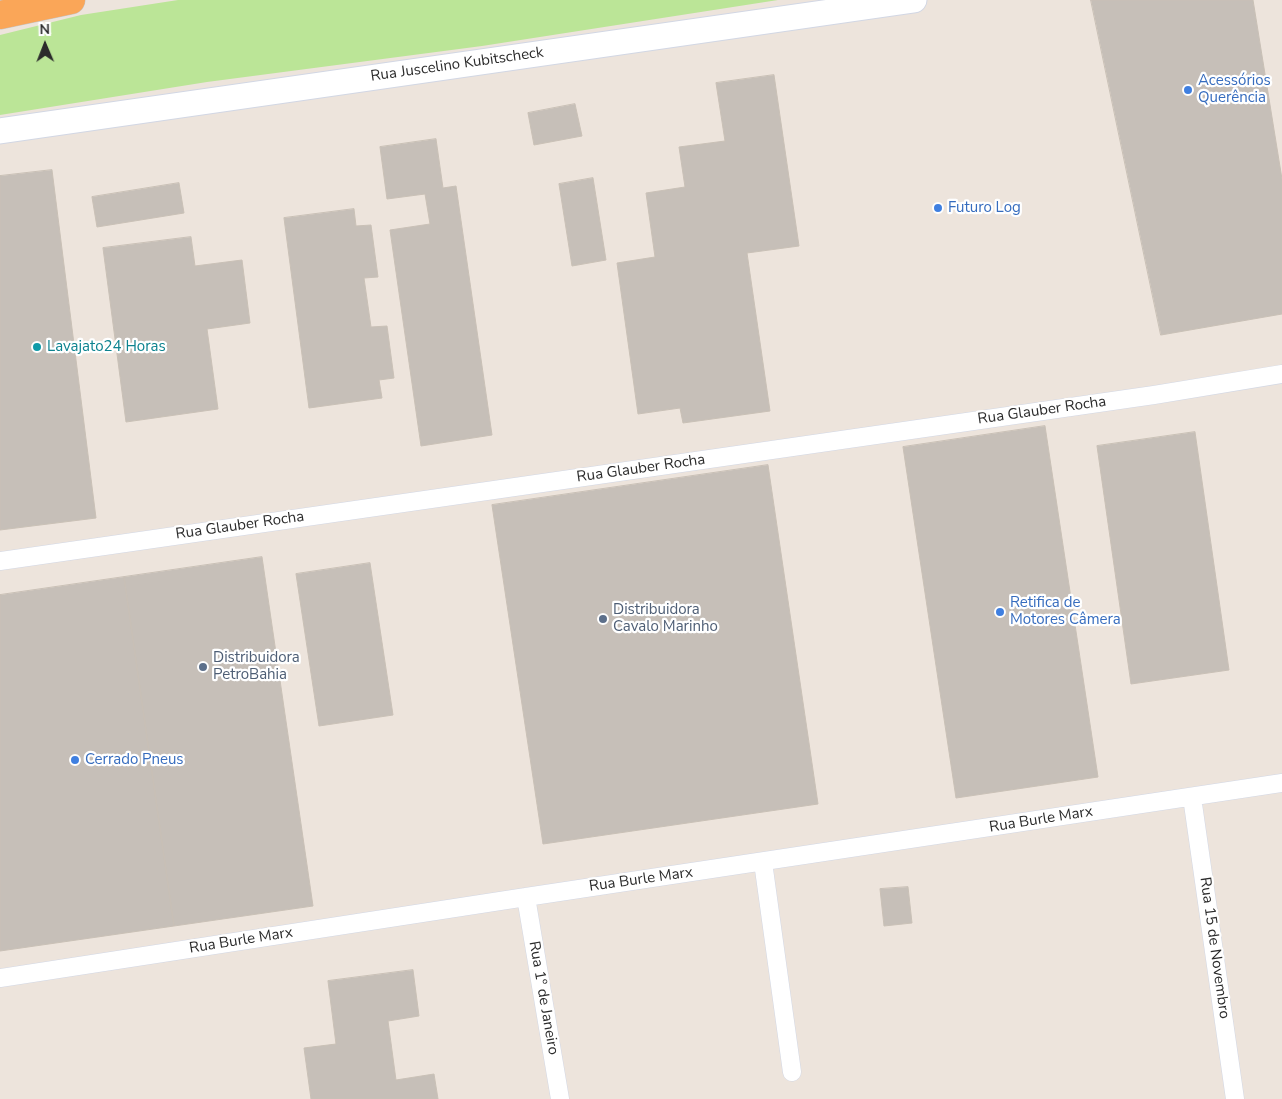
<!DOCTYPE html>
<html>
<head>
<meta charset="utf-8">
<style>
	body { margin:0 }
	#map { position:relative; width:1282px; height:1099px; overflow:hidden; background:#ede4dc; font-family:"Nunito Sans",sans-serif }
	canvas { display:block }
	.north { position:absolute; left:20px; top:20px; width:50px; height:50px; -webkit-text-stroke:4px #fff; paint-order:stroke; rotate:359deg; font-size:14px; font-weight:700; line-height:20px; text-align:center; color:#2b2b2b }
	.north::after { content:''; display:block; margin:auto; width:18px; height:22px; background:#2b2b2b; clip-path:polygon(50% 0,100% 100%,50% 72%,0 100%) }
</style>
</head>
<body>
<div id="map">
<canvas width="1282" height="1099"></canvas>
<div class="north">N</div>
</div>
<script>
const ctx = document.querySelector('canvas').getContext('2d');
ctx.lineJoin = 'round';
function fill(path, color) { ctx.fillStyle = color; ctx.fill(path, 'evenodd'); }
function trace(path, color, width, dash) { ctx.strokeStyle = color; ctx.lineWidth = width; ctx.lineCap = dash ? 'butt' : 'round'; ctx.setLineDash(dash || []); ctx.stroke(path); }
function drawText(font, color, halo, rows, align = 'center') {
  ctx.font = font + ' "Nunito Sans",sans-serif'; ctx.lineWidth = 4.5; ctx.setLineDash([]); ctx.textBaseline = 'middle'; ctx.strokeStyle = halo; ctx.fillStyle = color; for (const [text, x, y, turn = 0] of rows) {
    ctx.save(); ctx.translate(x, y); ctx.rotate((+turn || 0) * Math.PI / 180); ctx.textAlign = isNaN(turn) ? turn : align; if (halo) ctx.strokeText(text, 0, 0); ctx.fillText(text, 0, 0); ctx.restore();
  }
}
const green = new Path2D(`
	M178,0H778L482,46L207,82L0,115V35L81,15Z`);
const building = new Path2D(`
	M1091,0H1253L1282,179V314L1161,335Z
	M774,75L799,246L747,253L770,411L683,423L680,408L638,414L617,263L655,257L646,193L685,187L679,147L725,141L716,83Z
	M575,104L582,136L534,145L528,113Z
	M436,139L443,188L456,186L492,435L421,446L390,230L430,224L425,194L387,199L380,147Z
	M52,170L96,518L0,530V176Z
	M593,178L606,260L572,266L559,184Z
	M179,183L184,213L97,227L92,197Z
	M354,209L356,226L371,225L378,277L364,278L371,327L387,326L394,378L379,380L382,398L309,408L284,218Z
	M191,237L195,266L242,260L250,323L207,329L218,409L126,422L103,248Z
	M1045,426L1098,777L956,798L903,447Z
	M1195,432L1229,670L1131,684L1097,446Z
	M768,465L818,804L543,844L492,505Z
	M262,557L313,906L174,926L124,577Z
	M370,563L393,715L319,726L296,574Z
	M124,577L174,926L0,951V595Z
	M908,887L912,923L884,926L880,889Z
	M413,970L419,1016L388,1021L396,1080L434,1074L438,1099H311L304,1048L336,1044L328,981Z`);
const minor = new Path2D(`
	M0,561L1154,395L1282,374
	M1192,797L1235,1099
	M763,862L792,1072
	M526,897L560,1099
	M0,978L526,897L1282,783`);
const secondary = new Path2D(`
	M0,131L914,0`);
const trunk = new Path2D(`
	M0,15L71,0`);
const markers = [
	[1188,90,5,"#3f7fe0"],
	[938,208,5,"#3f7fe0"],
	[37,347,5,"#0f9aa8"],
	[1000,612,5,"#3f7fe0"],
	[603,619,5,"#5c6f8a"],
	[203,667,5,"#5c6f8a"],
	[75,760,5,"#3f7fe0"]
];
const streetNames = [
	["Rua Juscelino Kubitscheck",457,65,-8],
	["Rua Glauber Rocha",1042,411,-8],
	["Rua Glauber Rocha",641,469,-8],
	["Rua Glauber Rocha",240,526,-8],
	["Rua Burle Marx",1041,820,-9],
	["Rua Burle Marx",641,880,-8],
	["Rua Burle Marx",241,941,-9],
	["Rua 15 de Novembro",1214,948,82],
	["Rua 1º de Janeiro",543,998,80]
];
const shopNames = [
	["Acessórios",1198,81],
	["Querência",1198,98],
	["Futuro Log",948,208],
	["Retifica de",1010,603],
	["Motores Câmera",1010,620],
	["Cerrado Pneus",85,760]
];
const cultureNames = [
	["Lavajato24 Horas",47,347]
];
const serviceNames = [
	["Distribuidora",613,610],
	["Cavalo Marinho",613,627],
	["Distribuidora",213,658],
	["PetroBahia",213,675]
];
fill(green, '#bbe597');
fill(building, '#c6bfb8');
trace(building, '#c9c0b6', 1);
trace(minor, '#d2d7e4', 19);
trace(secondary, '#d2d7e4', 27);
trace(trunk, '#c4c4c4', 29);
trace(minor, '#fff', 18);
trace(secondary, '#fff', 25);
trace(trunk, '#faa658', 28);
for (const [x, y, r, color] of markers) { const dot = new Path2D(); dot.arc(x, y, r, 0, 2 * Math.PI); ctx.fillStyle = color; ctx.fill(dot); trace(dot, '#fff', 2); }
drawText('15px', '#2b2b2b', '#fff', streetNames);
drawText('15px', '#366cbe', '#fff', shopNames, 'left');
drawText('15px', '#0d838f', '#fff', cultureNames, 'left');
drawText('15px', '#4e5e75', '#fff', serviceNames, 'left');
</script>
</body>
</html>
